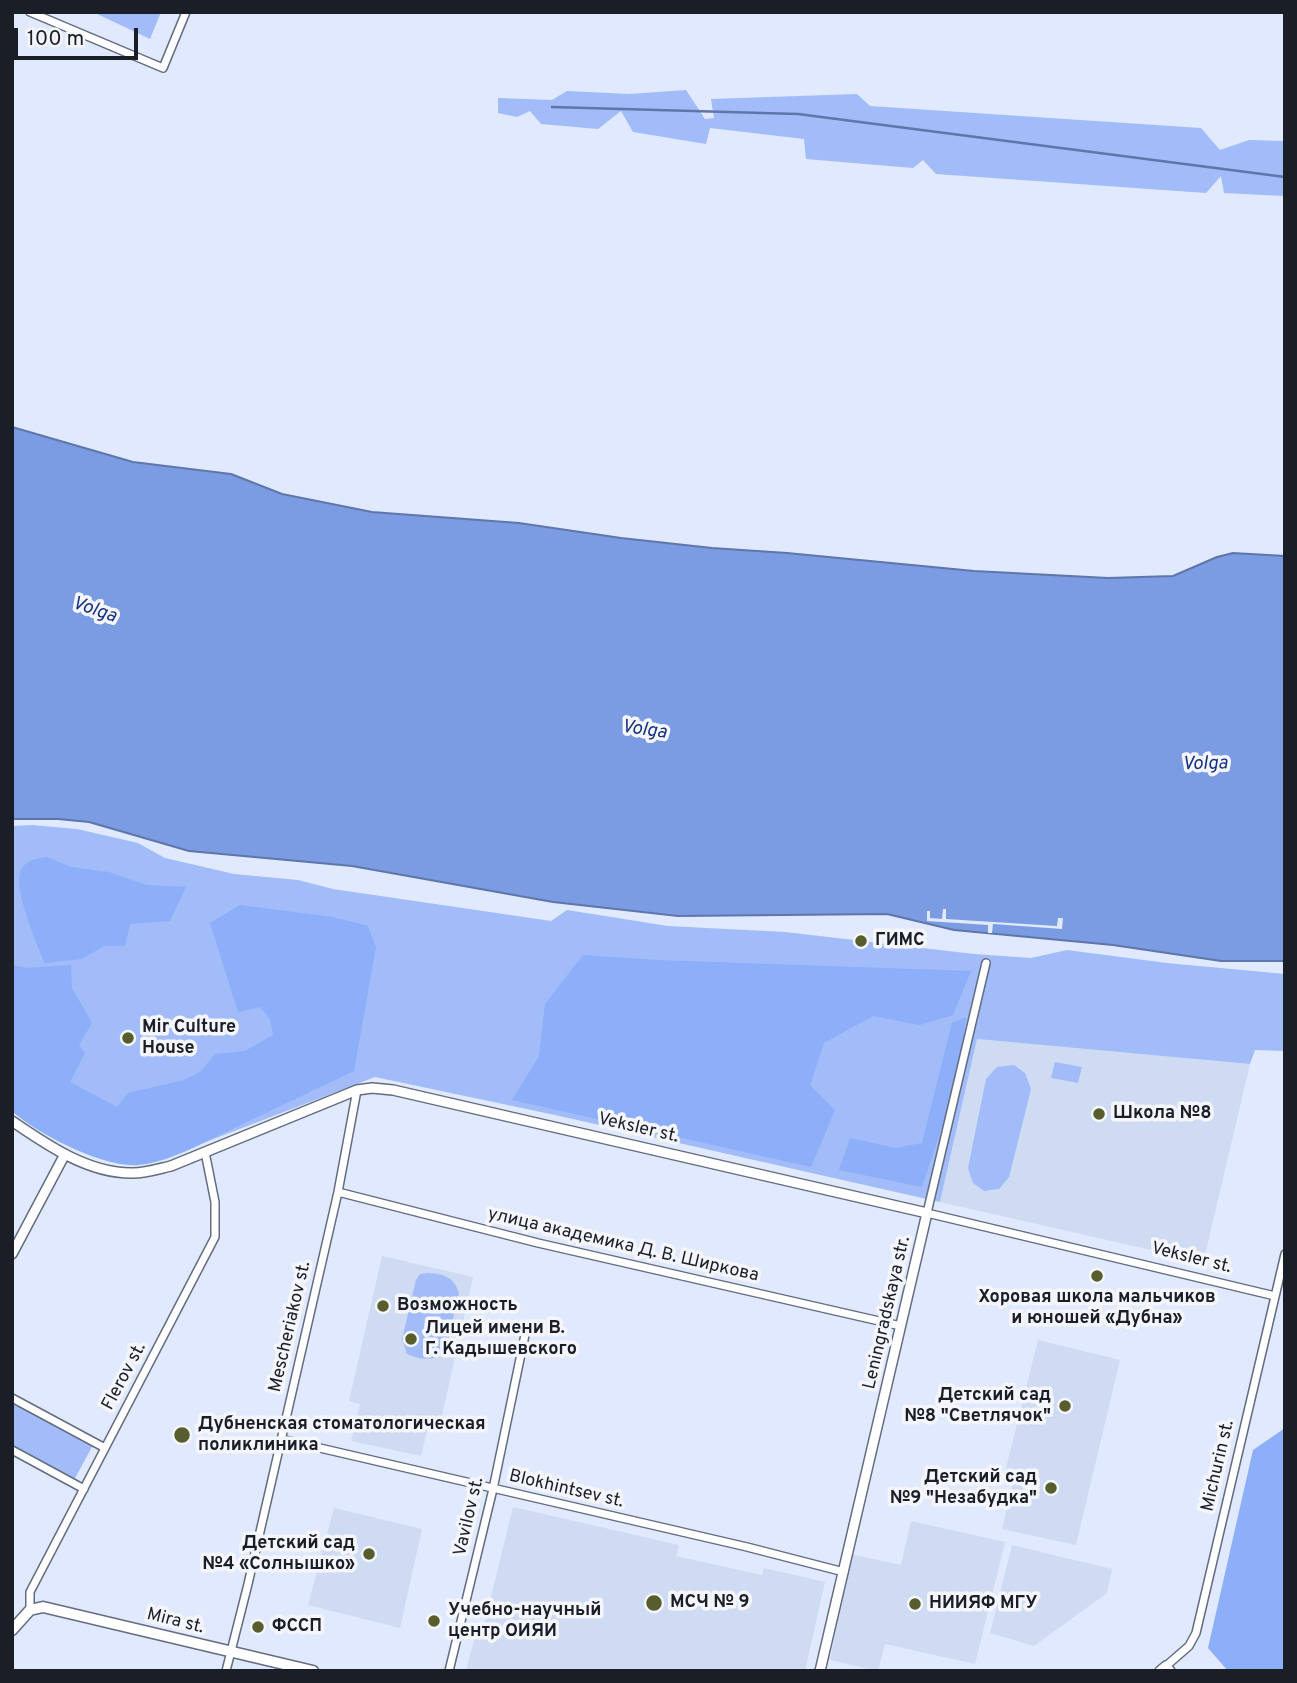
<!DOCTYPE html>
<html>
<head>
<meta charset="utf-8">
<style>
	body { margin:0 }
	#map { position:relative; width:1297px; height:1683px; overflow:hidden; background:#e0e9fd; font-family:Overpass,sans-serif }
	canvas { display:block }
	.frame { position:absolute; inset:0; border:14px solid #1a1e26; pointer-events:none }
	.scale { position:absolute; left:14px; top:28px; width:124px; height:32px; box-sizing:border-box; border:4px solid #1a1e26; border-top:0; padding-left:9px; font-size:21px; line-height:24px; white-space:nowrap; color:#1a1e26; -webkit-text-stroke:5px #f4f6fb; paint-order:stroke }
</style>
</head>
<body>
<div id="map">
<canvas width="1297" height="1683"></canvas>
<div class="frame"></div>
<div class="scale">100 m</div>
</div>
<script>
const ctx = document.querySelector('canvas').getContext('2d');
ctx.lineJoin = 'round';
function fill(path, color) { ctx.fillStyle = color; ctx.fill(path, 'evenodd'); }
function trace(path, color, width, dash) { ctx.strokeStyle = color; ctx.lineWidth = width; ctx.lineCap = dash ? 'butt' : 'round'; ctx.setLineDash(dash || []); ctx.stroke(path); }
function drawText(font, color, halo, rows, align = 'center') {
  ctx.font = font + ' Overpass,sans-serif'; ctx.lineWidth = 7; ctx.setLineDash([]); ctx.textBaseline = 'middle'; ctx.strokeStyle = halo; ctx.fillStyle = color; for (const [text, x, y, turn = 0] of rows) {
    ctx.save(); ctx.translate(x, y); ctx.rotate((+turn || 0) * Math.PI / 180); ctx.textAlign = isNaN(turn) ? turn : align; if (halo) ctx.strokeText(text, 0, 0); ctx.fillText(text, 0, 0); ctx.restore();
  }
}
const built = new Path2D(`
	M977,1039L1250,1064L1205,1255L1153,1243L1151,1250L940,1202Z
	M382,1256L473,1277L441,1420L430,1418L421,1456L351,1441L360,1404L349,1401Z
	M1038,1340L1120,1360L1076,1545L1002,1529L1014,1479L1004,1476Z
	M513,1507L679,1545L676,1556L762,1575L764,1568L825,1582L805,1671H466L477,1628L483,1629Z
	M334,1508L422,1529L400,1628L308,1605Z
	M911,1521L1005,1542L975,1664L885,1644L878,1671L830,1660L851,1554L901,1565Z
	M1012,1545L1112,1569L1107,1593L1034,1646L990,1633Z`);
const green = new Path2D(`
	M93,12H161L150,39Z
	M686,90L705,119L714,118L711,99L857,94L870,106L1201,128L1220,150L1249,140L1285,141V196L1224,193L1221,176L1206,193L936,174L923,160L913,168L806,159L804,139L710,128L706,144L633,132L621,111L598,129L541,124L530,111L517,117L498,113V98L552,100L567,91L629,94Z
	M32,825L77,829L138,843L165,858L234,874L298,880L333,889L551,921L567,910L668,926L785,932L974,954L1031,958L1067,950L1167,963L1285,974V1051L1255,1050L1250,1064L977,1039L940,1202L555,1115L375,1077L151,1163C109,1169 44,1139 12,1111V826Z
	M1055,1062L1082,1067L1078,1083L1051,1078Z
	M1014,1065L1025,1073L1031,1089L1009,1177L999,1189L984,1191L973,1183L968,1168L986,1079L997,1067Z
	M428,1273C444,1274 454,1277 459,1293L445,1353C431,1361 421,1360 407,1354L402,1339L416,1280L420,1274Z
	M12,1402L93,1445L74,1480L12,1446Z`);
const forest = new Path2D(`
	M47,857L71,867L109,872L146,885L186,887L170,921L130,924L125,946H104L82,959L45,963C37,945 11,884 22,868C28,860 38,858 47,857Z
	M240,905L333,917L368,926L376,947L354,1071C312,1091 270,1111 228,1131C200,1144 170,1162 138,1165C103,1168 38,1134 12,1111V965L27,968L71,965L72,988L92,1023L79,1045L85,1053L70,1082L117,1107L128,1093L184,1080L200,1072L215,1054L245,1051L273,1035L270,1019L260,1007L238,1012L210,923Z
	M583,955L658,960L971,971L953,1015L920,1025L873,1016L824,1043L810,1085L835,1110L811,1167L512,1100L539,1056L545,1004Z
	M966,1017L959,1076L922,1187L839,1170L850,1138L895,1148L922,1143L952,1023Z
	M1285,1428V1671H1228L1208,1648L1253,1450Z`);
const water = new Path2D(`
	M12,427L133,462L231,474L282,494L372,512L519,523L621,538L712,548L787,553L974,571L1108,578L1173,576L1217,557L1233,553L1285,556V961H1221L1113,945L954,930L887,914L678,916L553,902L352,866L189,851L89,822L58,819H12Z`);
const pier = new Path2D(`
	M943,909H946V919L1057,926L1058,918H1063L1062,929L993,924L992,933H988V925L927,921V911H930V918L942,919Z`);
const stream = new Path2D(`
	M552,107L798,114L1285,177`);
const minor = new Path2D(`
	M30,12L163,68L186,12
	M986,963L927,1213L1275,1296
	M338,1192L538,1243L901,1326
	M12,1398L105,1448
	M281,1439L747,1547L844,1572
	M12,1450L84,1489
	M30,1610V1592L215,1237V1202L205,1152
	M1166,1666L1189,1646L1196,1633L1285,1254
	M226,1671L248,1584L338,1192L357,1090
	M449,1671L493,1489L526,1330`);
const tertiary = new Path2D(`
	M12,1121C47,1145 89,1174 133,1173C146,1173 158,1169 171,1166L357,1090L372,1088L393,1090L927,1213L820,1671
	M12,1254L65,1154
	M1160,1671L1166,1666L1170,1671`);
const secondary = new Path2D(`
	M12,1630L30,1610L43,1607L313,1671`);
const markers = [
	[861,941,7,"#575d2c"],
	[128,1038,7,"#575d2c"],
	[1099,1114,7,"#575d2c"],
	[1097,1276,7,"#575d2c"],
	[383,1306,7,"#575d2c"],
	[411,1339,7,"#575d2c"],
	[1065,1406,7,"#575d2c"],
	[182,1435,9,"#575d2c"],
	[1051,1488,7,"#575d2c"],
	[369,1554,7,"#575d2c"],
	[654,1603,9,"#575d2c"],
	[915,1604,7,"#575d2c"],
	[434,1621,7,"#575d2c"],
	[258,1627,7,"#575d2c"]
];
const poiNames = [
	["ГИМС",875,941],
	["Mir Culture",142,1028],
	["House",142,1049],
	["Школа №8",1113,1114],
	["Хоровая школа мальчиков",1097,1298,"center"],
	["и юношей «Дубна»",1097,1319,"center"],
	["Возможность",397,1306],
	["Лицей имени В.",425,1329],
	["Г. Кадышевского",425,1350],
	["Детский сад",1051,1396,"right"],
	["№8 \"Светлячок\"",1051,1417,"right"],
	["Дубненская стоматологическая",198,1425],
	["поликлиника",198,1446],
	["Детский сад",1037,1478,"right"],
	["№9 \"Незабудка\"",1037,1499,"right"],
	["Детский сад",355,1544,"right"],
	["№4 «Солнышко»",355,1565,"right"],
	["МСЧ № 9",670,1603],
	["НИИЯФ МГУ",929,1604],
	["Учебно-научный",448,1611],
	["центр ОИЯИ",448,1632],
	["ФССП",272,1627]
];
const streetNames = [
	["Veksler st.",638,1129,13],
	["улица академика Д. В. Ширкова",623,1246,13],
	["Veksler st.",1191,1259,14],
	["Leningradskaya str.",888,1313,-77],
	["Mescheriakov st.",291,1327,-77],
	["Flerov st.",125,1377,-62],
	["Michurin st.",1219,1466,-77],
	["Blokhintsev st.",566,1490,13],
	["Vavilov st.",470,1517,-77],
	["Mira st.",175,1622,14]
];
const waterNames = [
	["Volga",94,611,19],
	["Volga",644,731,8],
	["Volga",1205,765,-1]
];
fill(built, '#cfdbf2');
fill(green, '#a1bcf8');
fill(forest, '#8daef8');
fill(water, '#7b9be3');
trace(water, '#5e76aa', 2);
fill(pier, '#e0e9fd');
trace(stream, '#5e76aa', 2.5);
trace(minor, '#636c81', 10);
trace(tertiary, '#636c81', 12);
trace(secondary, '#636c81', 13);
trace(minor, '#fff', 7);
trace(tertiary, '#fff', 9);
trace(secondary, '#fff', 10);
for (const [x, y, r, color] of markers) { const dot = new Path2D(); dot.arc(x, y, r, 0, 2 * Math.PI); ctx.fillStyle = color; ctx.fill(dot); trace(dot, '#f4f6fb', 2.5); }
drawText('bold 18px', '#1a1e26', '#f4f6fb', poiNames, 'left');
drawText('18px', '#1a1e26', '#f4f6fb', streetNames);
drawText('italic 19px', '#163184', '#f4f6fb', waterNames);
</script>
</body>
</html>
